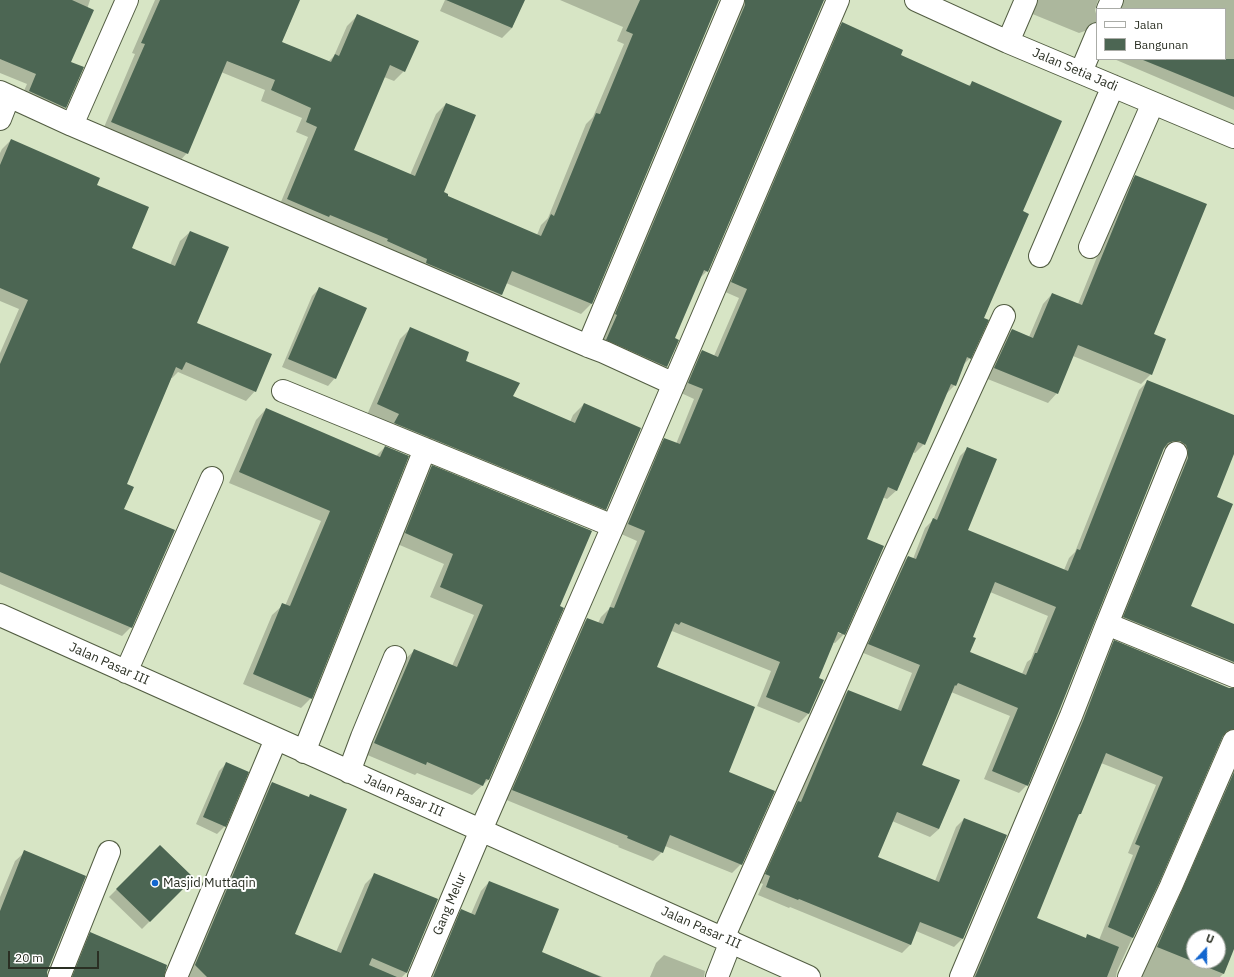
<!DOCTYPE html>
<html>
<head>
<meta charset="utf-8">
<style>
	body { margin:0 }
	#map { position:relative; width:1234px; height:977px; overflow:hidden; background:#d7e5c5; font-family:"IBM Plex Sans",sans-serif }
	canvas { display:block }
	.legend { position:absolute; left:1096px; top:8px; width:130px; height:52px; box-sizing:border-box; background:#fff; border:1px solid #aaaca7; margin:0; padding:5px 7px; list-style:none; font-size:12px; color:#2a2f23 }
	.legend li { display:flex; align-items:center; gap:8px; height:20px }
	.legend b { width:20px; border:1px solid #aaaca7 }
	.north { position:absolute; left:1186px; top:929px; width:40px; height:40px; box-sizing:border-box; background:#fff; border:1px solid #aaaca7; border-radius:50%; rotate:21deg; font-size:11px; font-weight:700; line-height:16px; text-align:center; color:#2a2f23 }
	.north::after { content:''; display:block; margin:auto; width:14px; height:18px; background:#1366cf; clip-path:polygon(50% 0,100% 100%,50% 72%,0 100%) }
	.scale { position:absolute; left:8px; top:951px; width:91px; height:18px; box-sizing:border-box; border:2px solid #2a2f23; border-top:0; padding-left:5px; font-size:12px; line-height:14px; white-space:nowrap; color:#2a2f23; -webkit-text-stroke:3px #fff; paint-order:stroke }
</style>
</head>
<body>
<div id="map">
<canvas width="1234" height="977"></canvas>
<ul class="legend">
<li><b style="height:5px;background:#fff"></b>Jalan</li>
<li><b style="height:11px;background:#4c6653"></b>Bangunan</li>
</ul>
<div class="north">U</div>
<div class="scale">20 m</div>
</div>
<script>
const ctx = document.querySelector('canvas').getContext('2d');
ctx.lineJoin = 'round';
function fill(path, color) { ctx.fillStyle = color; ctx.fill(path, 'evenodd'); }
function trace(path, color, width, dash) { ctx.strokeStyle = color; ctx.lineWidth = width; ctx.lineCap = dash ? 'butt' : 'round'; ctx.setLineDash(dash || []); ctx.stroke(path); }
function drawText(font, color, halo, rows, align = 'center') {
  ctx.font = font + ' "IBM Plex Sans",sans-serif'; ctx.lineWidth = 4; ctx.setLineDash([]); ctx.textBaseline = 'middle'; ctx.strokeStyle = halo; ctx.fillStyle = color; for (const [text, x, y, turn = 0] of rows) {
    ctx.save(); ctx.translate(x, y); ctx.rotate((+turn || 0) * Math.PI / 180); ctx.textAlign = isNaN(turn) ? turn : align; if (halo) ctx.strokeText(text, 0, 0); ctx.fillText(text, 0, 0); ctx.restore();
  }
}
const shadow = new Path2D(`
	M0,0H90L70,62L65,107L55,117L19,102L27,84L0,73Z
	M155,0H299L281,42L328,62L334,56L347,26L357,16L404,71L394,81L384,77L352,151L410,175L436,114L446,104L443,192L446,196L537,235L541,225L548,218L586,124L593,117L624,44L617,41L623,27L560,0H718L591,304L581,314L506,283L502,294L491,304L278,209L308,137L296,132L302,118L261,101L265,90L221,72L187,153L177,164L102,132L135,54L132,53Z
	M445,0H523L512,28L502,38L440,11Z
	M730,0H823L707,271L698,280L673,339L666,367L656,377L597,350Z
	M1026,0H1098L1095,10L1097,17V35L1093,32L1085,31L1079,33L1030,13Z
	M1111,0H1234V110L1114,59H1225V9H1115Z
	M842,24L899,56L968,86L972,83L1021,212L982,318L970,358L963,365L955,385L945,395L924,444L915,453L912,452L897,490L887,499L882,497L865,540L844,634L835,643L832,642L817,679L823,681L808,714L799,723L757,706L771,671L672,631L670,633L656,667L728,773L741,864L732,873L665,846L662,852L653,861L618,847L619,846L504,799L578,628L587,619L598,623L601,617L609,609L637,541L619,533L655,448L665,439L676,444L694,399L679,392L693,360L702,351L714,356L739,298L723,291L833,33ZM833,631L841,632V634Z
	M11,140L96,186L131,248L170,265L180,241L190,232L196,323L255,391L246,401L178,372L172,378H171L125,484L123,509L131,627L122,636L0,584V353L19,309L0,301V153L2,149Z
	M1136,176L1153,334L1151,374L1141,384L1073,356L1057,393L1048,403L985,378L1002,340L1012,330L1029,337L1043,304L1052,294L1078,304L1126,185Z
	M320,288L335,378L328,386L282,367L312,296Z
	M410,329L465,361L511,397L570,422L573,415L584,404L606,509L595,520L367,415L400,339Z
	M1147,382L1234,416V451L1215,498L1190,607L1234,625V675L1116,625L1173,449L1165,448L1163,449L1027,785L1019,793L984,779L1010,716L951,692L921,765L939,829L930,837L892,821L877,858L935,881L956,827L964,819L962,939L954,947L916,931L910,945L902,953L790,907L789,908L758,895L763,884L758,882L790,810L796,804L840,699L848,691L897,711L912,673L861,652L900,565L908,557L913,559L925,528L933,520L960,456L968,448L967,531L1064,570L1069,558L1075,552L1139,390ZM990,592L1048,616L1031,659L1027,662L1022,674L969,653L971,638Z
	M266,409L376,456L385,447L311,698L301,708L243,684L272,615L283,605L285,606L321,521L229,483L256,420Z
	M432,467L559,607L488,780L472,795L417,773L415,775L365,754L404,660L415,650L452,666L474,615L430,597L444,564L395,543L422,477Z
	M1114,642L1229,689H1234V740L1230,737L1224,736L1221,737L1159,880L1117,971L1116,977H971L1106,650ZM1101,763L1156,785L1128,853L1133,855L1099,940L1087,936L1085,939L1036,919L1077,817L1080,814Z
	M227,763L225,826L217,834L196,824L219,771Z
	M1234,764V947L1223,974L1220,977H1139ZM1194,937H1218V961H1194Z
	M272,783L308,798L310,795L294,934L336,952L365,884L375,874L437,900L406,973L402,977H187L262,793Z
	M160,846L193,878L142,929L109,897Z
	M25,852L46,973V977H0V897L15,861Z
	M489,882L541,953L603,977H428L453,919L461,910L471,914L481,891Z
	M91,934L163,977H67L81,943Z
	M664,955L705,971L704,977H650L656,963Z`);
const building = new Path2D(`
	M0,0H72L94,10L71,62L84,67L66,108L29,91L36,74L0,59Z
	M160,0H300L282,42L331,62L335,54L339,56L357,14L419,41L405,72L390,65L354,150L415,176L446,103L476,115L444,192L448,194V196L541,236L551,214L554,216L596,113L600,114L633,34L626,31L640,0H719L592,304L512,271L502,295L426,263L427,259L387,241L388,239L330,215L329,217L287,199L317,127L306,122L311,108L271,90L275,80L227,61L188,154L111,122L145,44L141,43Z
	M446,0H525L512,28Z
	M745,0H824L708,272L704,270L675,338L679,340L667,367L606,340L617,315L615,314L745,5Z
	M842,22L903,50L901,55L970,86L972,81L1062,121L1023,211L1029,214L984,318L989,320L971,359L967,357L956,386L951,384L925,445L918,442L897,491L888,487L867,539L884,546L845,635L838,632L819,678L824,680L809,714L766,697L780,662L681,622L679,625L675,623L657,667L755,707L729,772L775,791L742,865L670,835L663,853L627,838L628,836L512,790L587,618L603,624L610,607L614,608L645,531L628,524L664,438L680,444L703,389L688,383L702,350L718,357L747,289L731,282Z
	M1143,59H1234V97L1143,60Z
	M11,139L100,178L97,185L149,207L132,248L175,266L190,231L229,247L197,323L272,354L256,392L186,362L182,370L176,367L127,484L134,487L124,509L175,530L132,628L0,572V364L28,300L0,288V165Z
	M1135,175L1207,204L1154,334L1166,339L1152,375L1078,345L1058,394L994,368L1012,329L1033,338L1052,293L1082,305Z
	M319,287L367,308L336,379L288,359Z
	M410,327L469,352L466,361L520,383L513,396L575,423L584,403L641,428L606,510L394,423L399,414L377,404Z
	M1147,380L1234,415V454L1217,497L1233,504L1191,606L1234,624V662L1123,617L1188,458V451L1186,445L1180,441H1174L1168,443L1164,448L1059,711L1028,786L992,771L1018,708L958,683L956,686L955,685L922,765L960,780L939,829L897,812L878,857L939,882L964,818L1007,835L963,939L920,922L911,945L799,899L798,900L766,887L770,876L765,874L798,801L801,802L848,690L901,711L920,665L868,644L908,556L916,559L933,518L937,520L967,447L997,459L968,530L1068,571L1077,549L1080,550ZM995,582L1056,607L1037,653H1035L1026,675L970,652L976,638L973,637Z
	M266,408L380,457L385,446L409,456L312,699L253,674L282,603L290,606L330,511L239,472Z
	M432,465L592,531L560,606L564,608L489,780L486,779L483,786L427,762L426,765L374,743L414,649L457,667L483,605L440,587L453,554L405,533Z
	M1114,640L1229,688H1234V729L1227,731L1223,736L1160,881L1133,938L1108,927L1140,846L1135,844L1163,777L1106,753L1081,814H1079L1037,918L1086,938L1087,934L1119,947L1107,977H975L1083,721Z
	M226,762L249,772L226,827L203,817Z
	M1234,772V949L1224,974L1157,947ZM1194,937H1218V961H1194Z
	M272,782L309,797L310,794L347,809L295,934L341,953L374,873L438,899L407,973L372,958L369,965L397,977H207L195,965Z
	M160,845L194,878L150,922L116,889Z
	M24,850L86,876L47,972V977H0V911Z
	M489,881L559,909L542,952L601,977H433L461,909L475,915Z
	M90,932L167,965L164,977H72Z`);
const minor = new Path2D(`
	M916,0L1008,42L1234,137
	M1108,9L1112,0
	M1008,42L1026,0
	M1081,72L1097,34
	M0,92L72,125L588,346L604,352L674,384
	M0,119L9,96
	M72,125L127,0
	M1090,247L1153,103
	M1040,256L1113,86
	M588,346L733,0
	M283,391L613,526
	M0,615L809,977
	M1107,624L1176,453
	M126,672L212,478
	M304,752L425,449
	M349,772L362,737L395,657
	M723,938L891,562L1004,316
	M59,977L109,852
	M176,977L276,739
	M419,977L481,830L613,526L838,0
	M717,977L731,941
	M961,977L1071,716L1107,624L1234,676
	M1129,977L1171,886L1234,741`);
const markers = [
	[155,883,4,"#1366cf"]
];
const streetNames = [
	["Jalan Setia Jadi",1075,70,23],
	["Jalan Pasar III",109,664,24],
	["Jalan Pasar III",404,796,24],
	["Gang Melur",450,904,-67],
	["Jalan Pasar III",701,928,24]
];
const poiNames = [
	["Masjid Muttaqin",163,883]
];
fill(shadow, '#0003');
fill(building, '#4c6653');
trace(minor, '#525d42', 24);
trace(minor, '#fff', 22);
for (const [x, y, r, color] of markers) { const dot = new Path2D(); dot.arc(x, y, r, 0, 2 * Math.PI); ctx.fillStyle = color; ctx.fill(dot); trace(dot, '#fff', 1.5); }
drawText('13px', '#2a2f23', '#fff', streetNames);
drawText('13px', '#2a2f23', '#fff', poiNames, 'left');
</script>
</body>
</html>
